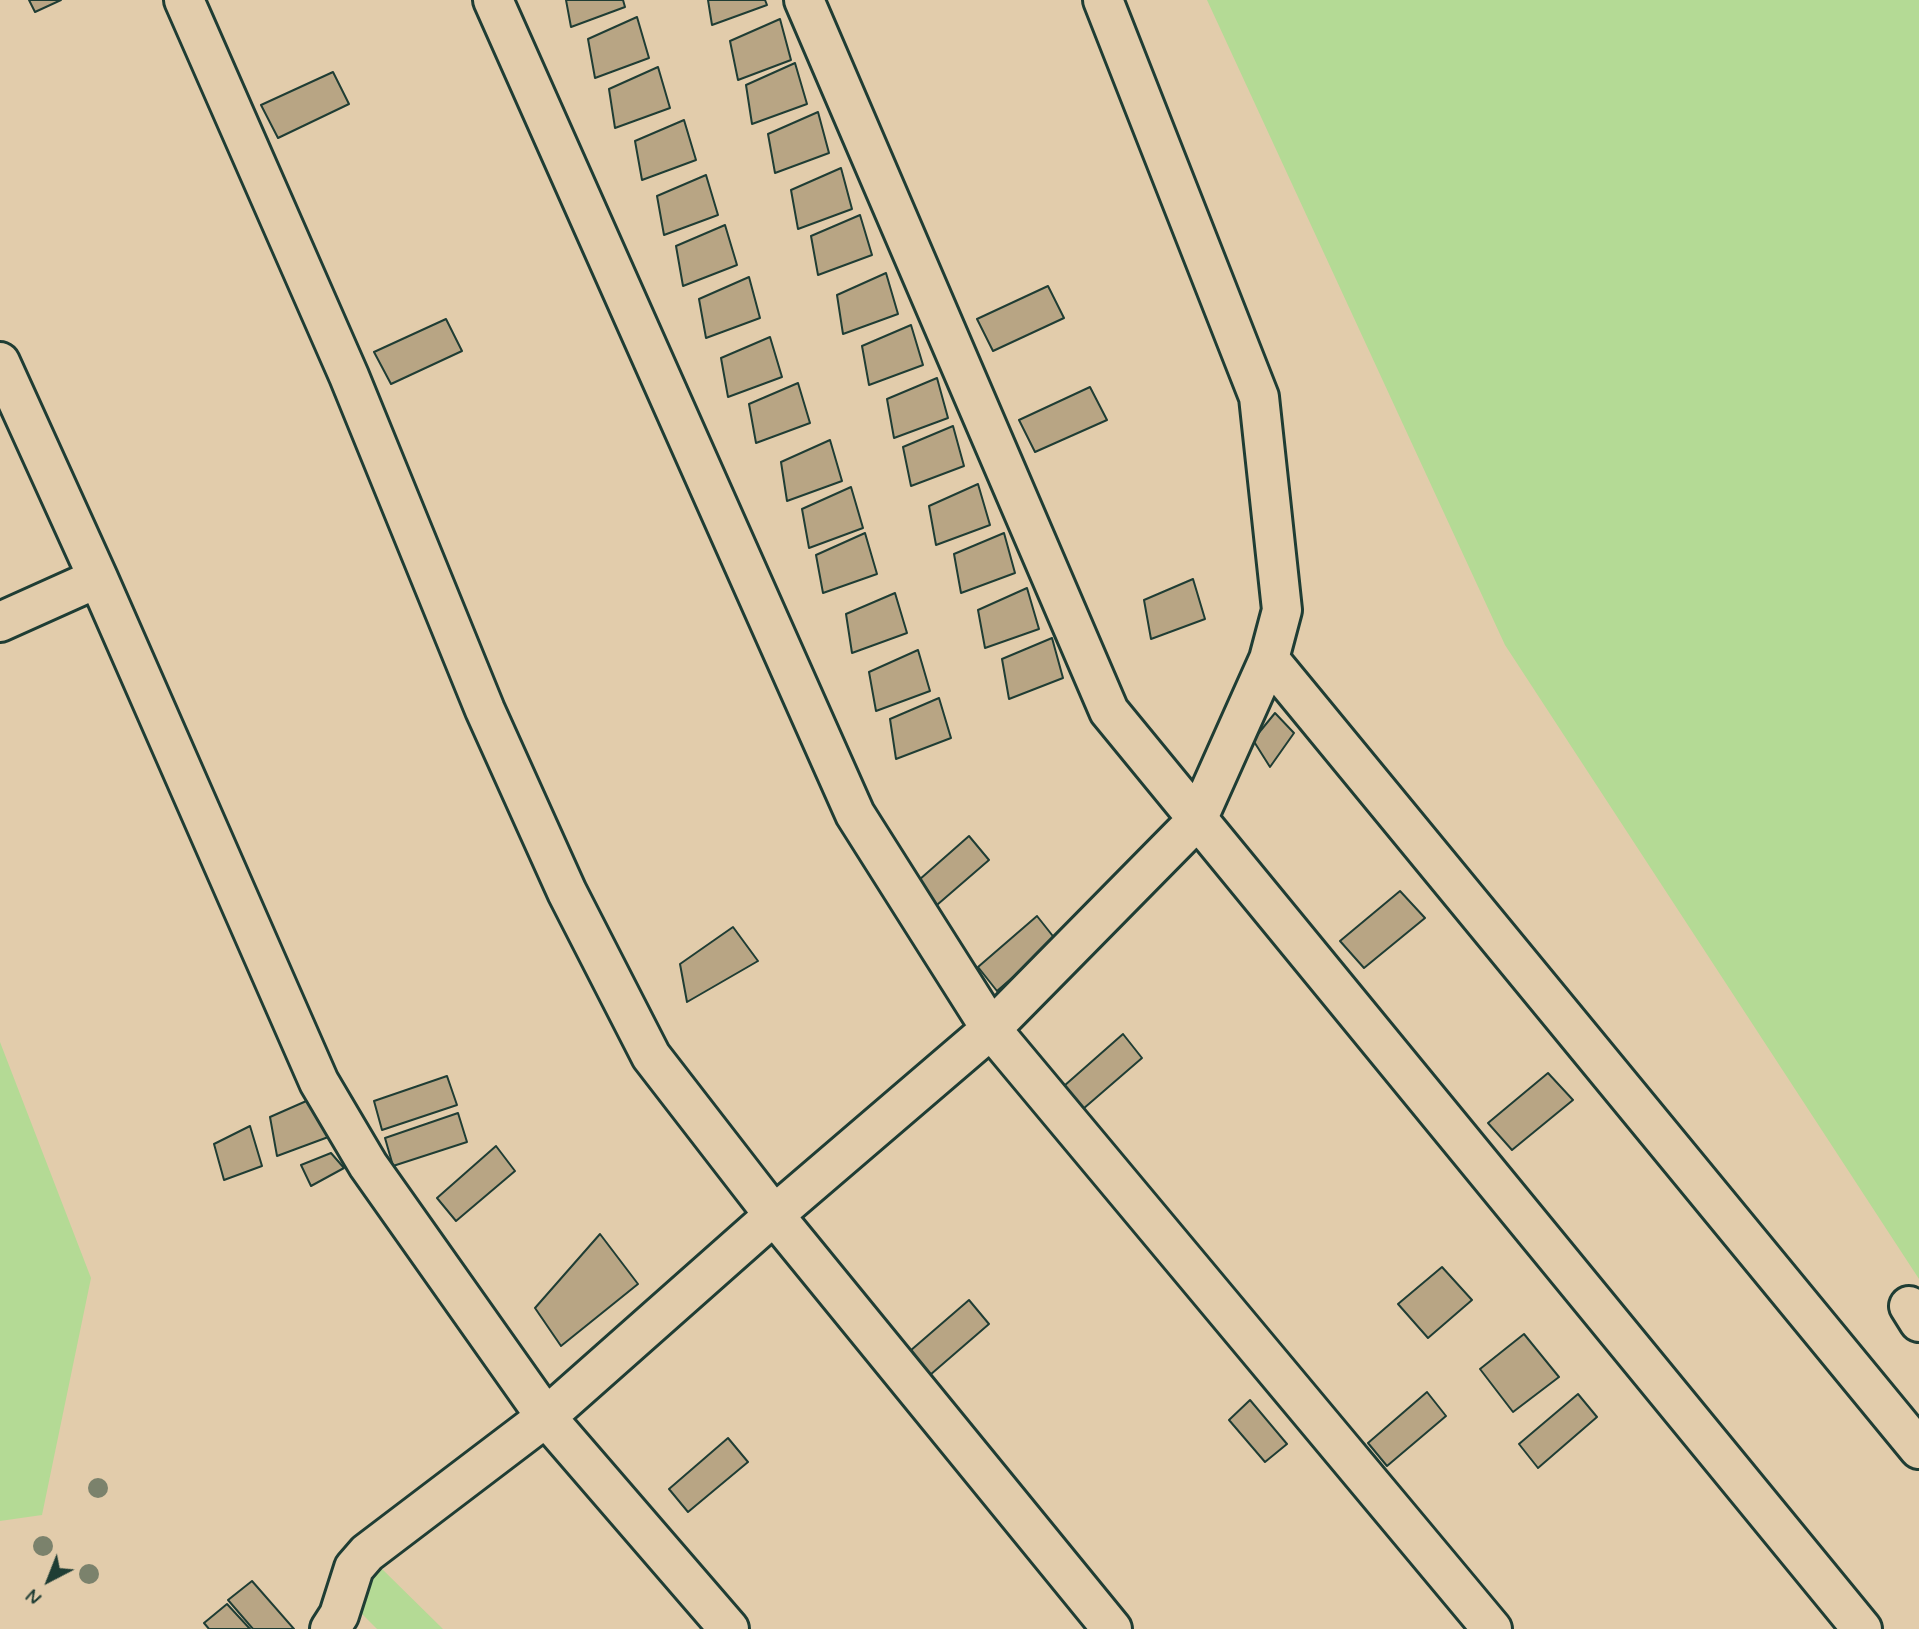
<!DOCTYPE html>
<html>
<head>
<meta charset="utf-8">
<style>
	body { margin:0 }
	#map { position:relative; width:1919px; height:1629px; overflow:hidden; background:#e2ccab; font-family:Mynerve,sans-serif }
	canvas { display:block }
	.north { position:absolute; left:14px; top:1545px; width:70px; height:70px; -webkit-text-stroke:5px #e2ccab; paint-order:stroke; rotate:222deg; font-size:19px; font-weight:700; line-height:28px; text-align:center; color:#1f3d34 }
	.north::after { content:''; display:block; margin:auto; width:24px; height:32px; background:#1f3d34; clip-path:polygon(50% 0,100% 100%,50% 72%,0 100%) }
</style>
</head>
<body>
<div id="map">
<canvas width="1919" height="1629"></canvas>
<div class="north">N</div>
</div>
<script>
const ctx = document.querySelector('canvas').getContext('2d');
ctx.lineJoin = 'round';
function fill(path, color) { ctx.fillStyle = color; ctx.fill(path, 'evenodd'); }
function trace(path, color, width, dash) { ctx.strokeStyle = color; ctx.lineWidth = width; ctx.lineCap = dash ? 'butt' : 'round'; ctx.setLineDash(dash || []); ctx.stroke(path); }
const green = new Path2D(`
	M1207,0H1919V1279L1505,645Z
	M0,1042L91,1278L42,1515L0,1521Z
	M380,1567L443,1629H377L346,1598Z`);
const building = new Path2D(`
	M29,0H61L35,12Z
	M566,0H623L625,7L571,27Z
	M708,0H765L767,5L712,25Z
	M637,17L649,58L595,78L588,39Z
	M780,19L791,60L738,80L730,41Z
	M795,63L807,104L752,124L746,85Z
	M658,67L670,108L615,128L609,89Z
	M333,72L349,104L278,138L261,105Z
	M818,112L829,153L775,173L768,134Z
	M684,120L696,160L642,180L635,141Z
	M841,168L852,209L798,229L791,190Z
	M706,175L718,215L664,235L657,196Z
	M860,215L872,255L818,275L811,236Z
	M725,225L737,265L683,286L676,246Z
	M886,273L898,314L843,334L837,295Z
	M749,277L760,318L706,338L699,299Z
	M1048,286L1064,318L993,351L977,319Z
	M446,319L462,351L391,384L374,352Z
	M911,325L923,365L869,385L862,346Z
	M770,337L782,377L728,397L721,358Z
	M937,378L948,418L894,438L887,399Z
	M798,383L810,423L756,443L749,404Z
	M1090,387L1107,420L1035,452L1019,420Z
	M953,426L964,466L911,486L903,447Z
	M830,440L842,481L787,501L781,462Z
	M978,484L990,525L936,545L929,506Z
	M851,487L863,528L809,548L802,509Z
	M865,533L877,574L823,593L816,555Z
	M1004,533L1015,573L961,593L954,554Z
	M1193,579L1205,619L1151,639L1144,600Z
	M1027,588L1039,629L985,648L978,610Z
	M895,593L907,633L852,653L846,614Z
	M1052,638L1063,678L1009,699L1002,659Z
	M918,650L930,691L876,711L869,672Z
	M939,698L951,738L896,759L890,719Z
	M1275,713L1294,733L1270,767L1253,740Z
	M969,836L989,860L930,911L911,887Z
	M1400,891L1425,918L1364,968L1340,941Z
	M1037,916L1056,940L997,991L978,967Z
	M733,927L758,961L687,1002L680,964Z
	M1123,1034L1142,1058L1083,1109L1064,1086Z
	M1548,1073L1573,1100L1512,1150L1488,1123Z
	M447,1076L457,1105L382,1130L374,1101Z
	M320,1095L331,1136L277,1156L270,1117Z
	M458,1113L467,1142L393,1166L385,1138Z
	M250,1126L262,1166L224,1180L214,1144Z
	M496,1146L515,1171L456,1221L437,1198Z
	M331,1153L344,1168L311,1186L301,1165Z
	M600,1234L638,1284L561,1346L535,1308Z
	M1442,1267L1472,1300L1428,1338L1398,1304Z
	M969,1300L989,1324L930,1375L910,1351Z
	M1524,1334L1559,1377L1513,1412L1480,1369Z
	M1427,1392L1446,1416L1387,1466L1368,1443Z
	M1578,1394L1597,1417L1538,1468L1519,1444Z
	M1250,1400L1287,1444L1265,1462L1229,1420Z
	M728,1438L748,1462L688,1512L669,1489Z
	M252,1581L294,1629H253L228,1600Z
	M227,1604L250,1629H209L204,1623Z`);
const minor = new Path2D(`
	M184,0L349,376L485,710L567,892L651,1056L774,1215L1112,1629
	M493,0L855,814L991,1029L1492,1629
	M804,0L1109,711L1862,1629
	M0,362L98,578L319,1082L368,1165L546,1417L729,1629
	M0,622L98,578
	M1269,659L1919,1449
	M1909,1306L1919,1322
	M330,1629L339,1615L354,1568L367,1553L546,1417L774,1215L991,1029L1197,820L1269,659L1282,610L1259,397L1103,0`);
const trees = [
	[98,1488],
	[43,1546],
	[89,1574]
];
fill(green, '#b4da95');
fill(building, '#b8a584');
trace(building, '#1f3d34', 2);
trace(minor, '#1f3d34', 44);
trace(minor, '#e2ccab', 38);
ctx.fillStyle = '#7b826c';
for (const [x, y] of trees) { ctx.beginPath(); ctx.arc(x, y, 10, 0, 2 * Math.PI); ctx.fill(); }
</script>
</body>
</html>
